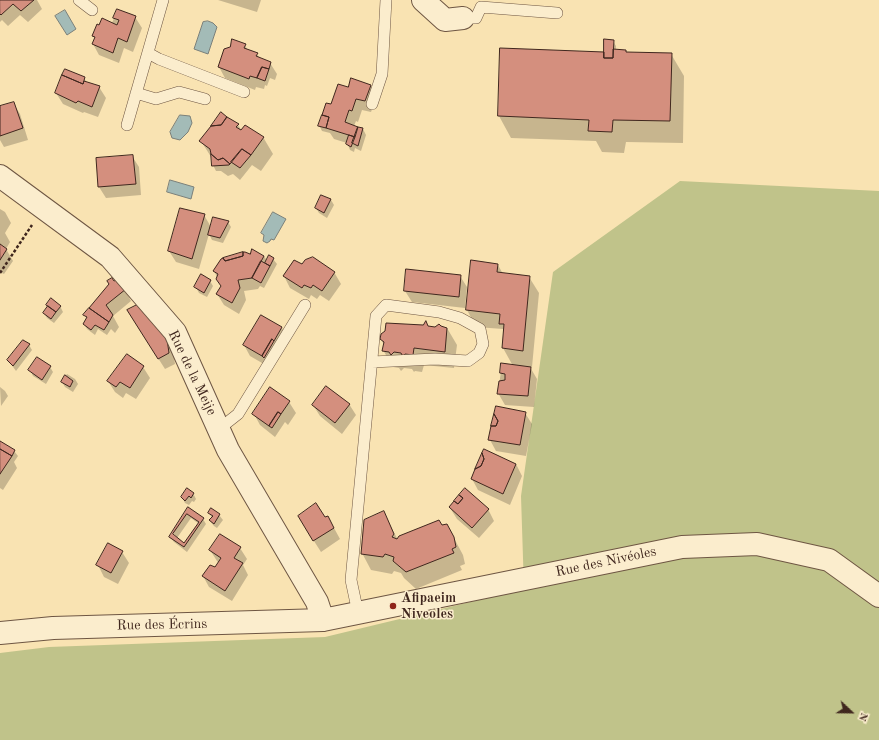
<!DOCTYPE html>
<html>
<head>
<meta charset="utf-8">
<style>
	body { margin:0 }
	#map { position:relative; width:879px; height:740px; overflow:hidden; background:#f9e3b2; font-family:"Old Standard TT",serif }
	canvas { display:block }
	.north { position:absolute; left:831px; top:692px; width:40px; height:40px; -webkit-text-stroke:3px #fbedcd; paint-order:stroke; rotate:112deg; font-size:11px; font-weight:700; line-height:16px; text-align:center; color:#40271e }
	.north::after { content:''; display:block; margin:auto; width:14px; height:18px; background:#40271e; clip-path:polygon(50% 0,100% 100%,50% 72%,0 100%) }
</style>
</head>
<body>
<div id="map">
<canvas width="879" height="740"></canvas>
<div class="north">N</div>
</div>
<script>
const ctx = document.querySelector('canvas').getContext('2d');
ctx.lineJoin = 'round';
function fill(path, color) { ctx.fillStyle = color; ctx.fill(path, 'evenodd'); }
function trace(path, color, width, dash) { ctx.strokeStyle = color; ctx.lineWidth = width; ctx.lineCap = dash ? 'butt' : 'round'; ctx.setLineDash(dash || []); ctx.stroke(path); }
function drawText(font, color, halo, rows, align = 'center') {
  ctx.font = font + ' "Old Standard TT",serif'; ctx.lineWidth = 3; ctx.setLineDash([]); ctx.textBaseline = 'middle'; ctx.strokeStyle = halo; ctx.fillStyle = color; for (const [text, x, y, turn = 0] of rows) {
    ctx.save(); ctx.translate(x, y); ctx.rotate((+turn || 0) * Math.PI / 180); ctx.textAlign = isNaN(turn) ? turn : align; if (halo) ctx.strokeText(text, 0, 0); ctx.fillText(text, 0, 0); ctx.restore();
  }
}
const green = new Path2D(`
	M680,181L879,191V740H0V653L49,647L325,637L524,589L521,496L553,272Z`);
const water = new Path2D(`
	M65,10L76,29L67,35L55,16Z
	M208,21L213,23L217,27L208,54L194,49L203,22Z
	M180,115L190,116L192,123L188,132L180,140L172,138L170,132Z
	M170,180L194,187L191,199L167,192Z
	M273,212L286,219L274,240L271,239L270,241L267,243L263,241L264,235L261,233Z`);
const shadow = new Path2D(`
	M0,0H37L42,9L28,22L20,15L8,26L2,20L0,22Z
	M218,0H261L257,12Z
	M117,11L135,17L142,28L133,52L124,48L119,63L99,55L93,44L95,39L93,36L112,23Z
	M613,41L616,46V50H626L627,53L671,54L684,76L683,143L626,142L624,153L602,152L596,141L511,138L499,116L501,49L605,53Z
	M245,45L248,51L257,54L260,59L270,63L277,74L275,80L270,78L267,86L265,85L264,89L256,87L255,90L225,78L219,67Z
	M84,78L87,83L99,87L106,98L98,117L84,112L83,113L63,104L56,93Z
	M371,86L377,97L371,112L362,110L358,122L356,121L354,126L363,129L366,135L361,151L355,148L354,152L350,150L347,143L334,139L330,133L322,131L319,125L331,105L349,88Z
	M13,103L20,114L28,140L4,147L0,140V107Z
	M238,125L242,131L263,137L273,154L261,171L252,165L240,180L233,174L228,176L221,171H216L213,165V160L201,141Z
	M132,156L139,167L141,195L106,198L99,187L97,159Z
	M322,196L331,200L334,205L327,218L319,213L316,208Z
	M0,209L5,212L11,223L5,233L10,242L6,249L13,261L4,274L0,272Z
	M204,215L211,227L228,222L231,227L223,243L212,240L209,234L199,269L176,262L169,251Z
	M250,255L264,256L267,261L273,259L277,264L264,288L260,286L258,289L244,291L246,300L239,314L224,305L217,294L222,287L214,271Z
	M498,265L503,274L529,277L539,293L532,367H530L537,379L534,407L505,405L498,393L502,364L513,366L503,348L504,331L503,329L476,327L467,310Z
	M302,266L334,272L341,284L329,301L320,295L317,299L311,295L309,299L290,288L284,276Z
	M460,276L467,287L465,308L412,302L405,291Z
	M210,281L213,286L207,297L199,293L196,287Z
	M110,284L125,290L131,301L113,316L119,327L115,333L111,329L107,335L98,329L95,335L87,329L84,324L87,320L85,315Z
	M47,305L60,306L63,312L54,323L47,318L44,313L48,307Z
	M261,317L282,328L288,339L269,367L250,356L244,345Z
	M135,322L166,340L173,351L175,364L165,369Z
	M428,327L447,328L457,345L454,368L424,365L422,372L415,371L414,372L412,369L404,368L401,371L399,368L393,367L383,350L384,345L381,339Z
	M23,341L29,345L32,350L16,371L8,360Z
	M50,367L53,372L46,384L33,376L30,370Z
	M143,367L150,378L136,399L126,393L123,398L115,392L108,381Z
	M67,374L75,379L78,384L73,392L65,387L62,382Z
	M0,387L5,391L8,396L1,406Z
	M289,402L296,413L288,425L285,422L275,437L260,425L254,414Z
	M349,404L356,415L342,434L320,416L313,405Z
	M525,413L532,424L526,456L496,451L490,440Z
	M0,442L14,451L18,456L14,462L17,468L3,490L0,488Z
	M516,464L522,476L510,505L478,490L472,479Z
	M193,493L196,499L194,502L192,501L189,505L185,503L182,497Z
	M188,508L203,519L206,524L187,552L174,542L170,537L185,544L199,524L191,518L177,538L173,532Z
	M450,508L488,509L494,521L479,538L457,519Z
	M211,509L219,515L223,520L217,528L214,526L210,521L212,518L209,513Z
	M383,512L398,540L447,525L463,555L465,564L460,566L462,570L416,589L404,578L401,573L394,571L392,574L371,570L362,553Z
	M305,527L334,528L340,539L321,552Z
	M240,548L247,559L243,565L248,575L232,601L209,587L203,576L215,569L219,563L217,561L210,550Z
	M122,552L129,563L118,584L104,577L98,565Z`);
const building = new Path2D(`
	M0,0H34L21,11L13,4L1,15L0,14Z
	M117,9L136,16L127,42L118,38L113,53L92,44L95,37L92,36L97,24L99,25L102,18L117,25L119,20L113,18Z
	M232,39L246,44L244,48L258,53L256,56L271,62L269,69L262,67L257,78L250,76L249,79L218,67L224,49L230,47Z
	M604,39L614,40L613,58H604Z
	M500,48L604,52V58H613V49L626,50V52L672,53L670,121L613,120L612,132L588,131L589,120L498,116Z
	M262,67L269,69L265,81L257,78Z
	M65,69L85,77L83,84L62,75Z
	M62,75L83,84L84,81L100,86L92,107L78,101L76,103L55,93Z
	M351,78L371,85L365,101L356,99L352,111L349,110L345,122L358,127L355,137L326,128L329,117L322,115L326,103L331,104L338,84L348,87Z
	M14,102L23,128L0,136V106Z
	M221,112L227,117L221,125L211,126Z
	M322,115L329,117L326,128L318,126Z
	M227,117L239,124L236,127L241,130L245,125L264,137L251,155L242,149L230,164L223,158L218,160L211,154L210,149L199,141L211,126L221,125Z
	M358,127L363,128L358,146L352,143Z
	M349,135L355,137L351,147L346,144Z
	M242,149L251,155L240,168L231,162Z
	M211,154L218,160L223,158L230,164L229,165L212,166Z
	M133,155L136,184L98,187L96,158Z
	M321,195L331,199L324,213L315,208Z
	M180,208L205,214L192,259L168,251Z
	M213,217L229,221L220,238L208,235Z
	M0,244L7,249L0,260Z
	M252,249L264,256L252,278L238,280L240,288L232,303L216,294L221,286L216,279L218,274L213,271L221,259L223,258L225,261L243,256V252H245L250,254Z
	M243,252V256L225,261L223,258Z
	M269,255L274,258L270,266L265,263Z
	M313,257L335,272L322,291L313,285L311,288L304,285L302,288L283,276L294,260L302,264L305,260Z
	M471,260L498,264L497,272L530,276L523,351L502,348L504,324H499L500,314L466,310Z
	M261,261L270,266L261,283L252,278Z
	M406,269L461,275L459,297L404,291Z
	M201,274L211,280L204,293L194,287Z
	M112,278L114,281L119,279L126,289L106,305L113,315L109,322L89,308L109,284L107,281Z
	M51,298L61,306L56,312L46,305Z
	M141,303L167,339L169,353L158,359L127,310Z
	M48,306L56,312L51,319L43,313Z
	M89,308L109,322L104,330L95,325L91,330L83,324L87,317L83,315Z
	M261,315L282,327L274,341L272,339L262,356L243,345Z
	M426,321L428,326L435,327L439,324L441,326L447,328L445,352L414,348L413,355L405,354L403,357L401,353L394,352L391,355L389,352L382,351L384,342L380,339L381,334L385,331L386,323L423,325Z
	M272,339L274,341L264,358L262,356Z
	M23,340L30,344L13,366L7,360Z
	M127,354L144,366L130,388L120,382L116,387L107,381Z
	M37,357L51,366L42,380L28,370Z
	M501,363L531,367L528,396L497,394L499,381L505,380V374L500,373Z
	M65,375L73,381L70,387L61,382Z
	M326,386L350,404L335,423L312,405Z
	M270,387L290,401L281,414L278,412L269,426L252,414Z
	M496,406L526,412L520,445L488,440L491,426H496L498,421L494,414Z
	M278,412L281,414L272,428L269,426Z
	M494,414L498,421L496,426H491Z
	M0,441L15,450L12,456L0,449Z
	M0,449L12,456L0,474Z
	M484,449L516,464L503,494L471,479L475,469L481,466L484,459L482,453Z
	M482,453L484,459L481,466L475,469Z
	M187,488L194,493L191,498L189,496L185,501L181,497Z
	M465,488L489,509L472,528L449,507L454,501L458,504L463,498L459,495Z
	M459,495L463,498L458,504L454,501Z
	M316,503L325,517L328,516L334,528L313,541L298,516Z
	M188,507L204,518L184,547L169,537ZM187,514L199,522L184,543L173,534Z
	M211,508L220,514L214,524L209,520L213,516L208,513Z
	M384,511L394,534L392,537L397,539L399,536L439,520L442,525L447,524L454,537L456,547L452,549L454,553L406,572L393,561L394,557L385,554L383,557L361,554L364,520Z
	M220,534L241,547L234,558L243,563L225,591L202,576L210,565L215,567L221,558L209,550Z
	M108,543L123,551L111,573L96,565Z`);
const path = new Path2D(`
	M0,273L32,225`);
const lane = new Path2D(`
	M79,0L92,10
	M463,18H476L481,7L557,13
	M148,53L159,59L244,92
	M136,93L156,99L179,92L205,99
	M372,104L382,74L386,0
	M127,125L163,0
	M219,429L238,414L305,305
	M358,613L351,580L376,316L386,305L439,312L460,318L480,329L483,344L479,353L468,361L435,359L372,362`);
const street = new Path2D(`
	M423,0L445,20L463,18
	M0,176L110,257L175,332L228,450L317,602L323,620
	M0,633L53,628L323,620L682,547L757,544L829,560L879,596`);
const markers = [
	[393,606,4,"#8f2418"]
];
const streetNames = [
	["Rue de la Meije",192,373,64],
	["Rue des Nivéoles",606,562,-12],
	["Rue des Écrins",162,625,-1]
];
const poiNames = [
	["Afipaeim",401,598],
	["Niveoles",401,614]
];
fill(green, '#c0c38a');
fill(water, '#a3bbb7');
trace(water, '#7b807a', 1);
fill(shadow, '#0003');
fill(building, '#d48f7e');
trace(building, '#40271e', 1);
trace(lane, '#6e5643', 12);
trace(street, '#6e5643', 24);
trace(path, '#40271e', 2.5, [3, 2]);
trace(lane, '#fbedcd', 11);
trace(street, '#fbedcd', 22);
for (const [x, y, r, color] of markers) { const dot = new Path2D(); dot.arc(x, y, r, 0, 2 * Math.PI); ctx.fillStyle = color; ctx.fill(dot); trace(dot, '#fbedcd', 1.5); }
drawText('14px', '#40271e', '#fbedcd', streetNames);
drawText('bold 14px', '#40271e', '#fbedcd', poiNames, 'left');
</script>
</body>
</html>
